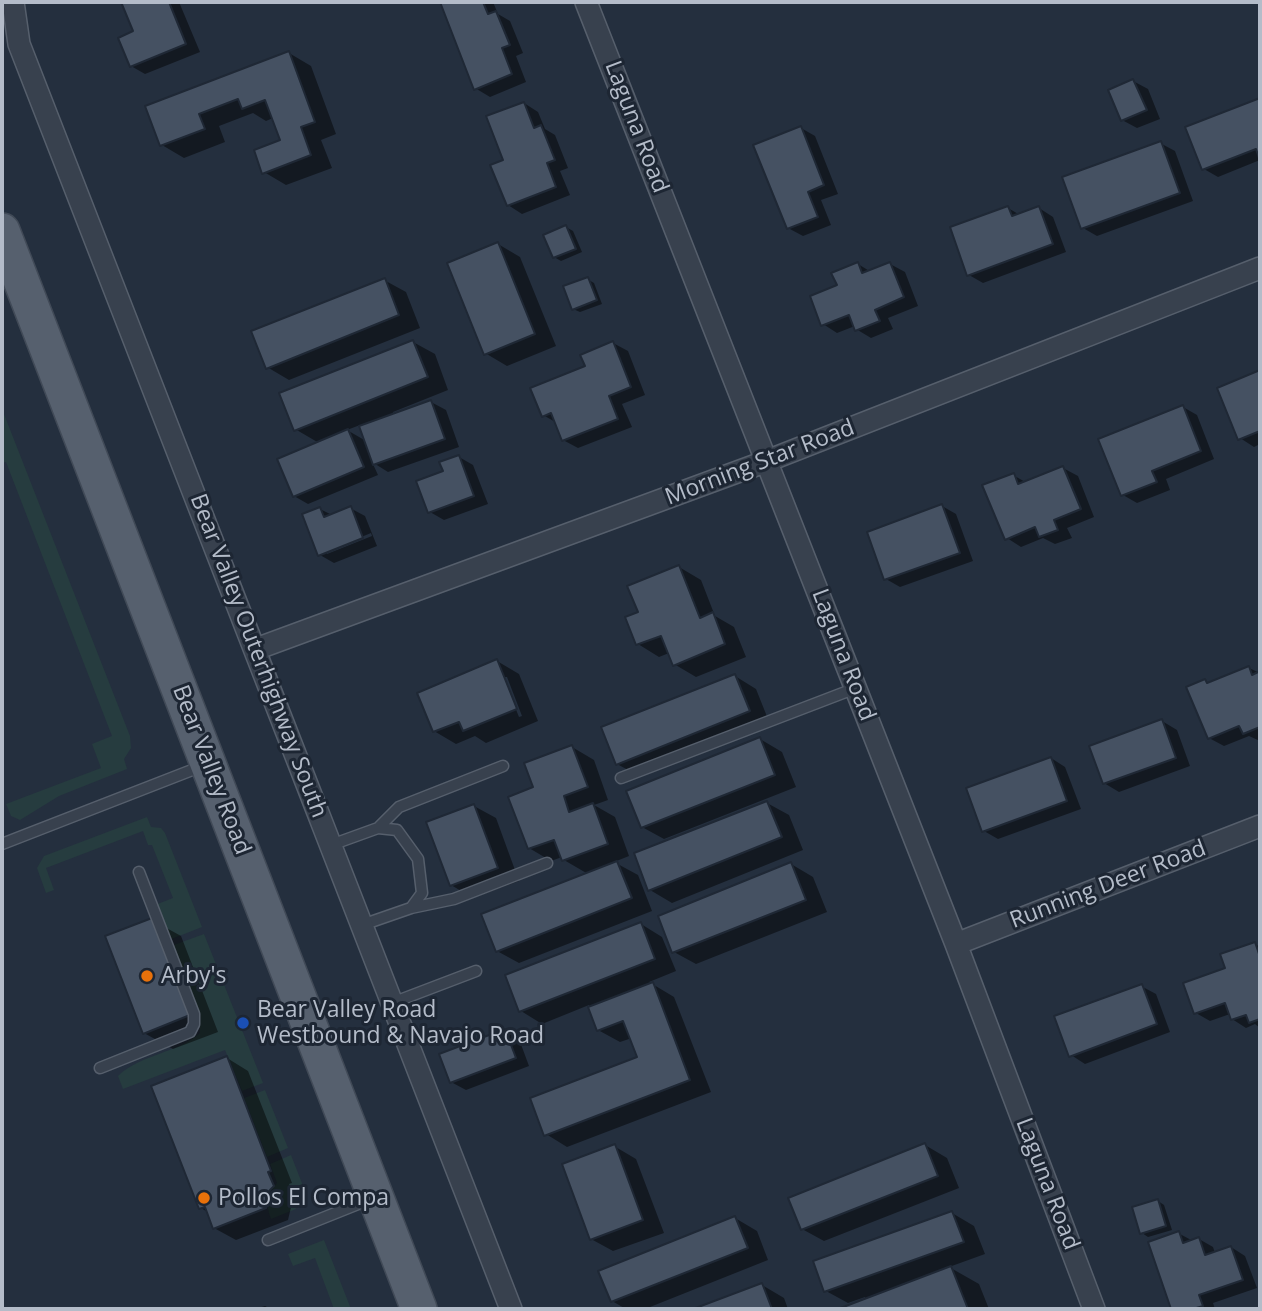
<!DOCTYPE html>
<html>
<head>
<meta charset="utf-8">
<style>
	body { margin:0 }
	#map { position:relative; width:1262px; height:1311px; overflow:hidden; background:#242f3e; font-family:"Open Sans",sans-serif }
	canvas { display:block }
	.frame { position:absolute; inset:0; border:4px solid #b4bcc9; pointer-events:none }
</style>
</head>
<body>
<div id="map">
<canvas width="1262" height="1311"></canvas>
<div class="frame"></div>
</div>
<script>
const ctx = document.querySelector('canvas').getContext('2d');
ctx.lineJoin = 'round';
function fill(path, color) { ctx.fillStyle = color; ctx.fill(path, 'evenodd'); }
function trace(path, color, width, dash) { ctx.strokeStyle = color; ctx.lineWidth = width; ctx.lineCap = dash ? 'butt' : 'round'; ctx.setLineDash(dash || []); ctx.stroke(path); }
function drawText(font, color, halo, rows, align = 'center') {
  ctx.font = font + ' "Open Sans",sans-serif'; ctx.lineWidth = 6; ctx.setLineDash([]); ctx.textBaseline = 'middle'; ctx.strokeStyle = halo; ctx.fillStyle = color; for (const [text, x, y, turn = 0] of rows) {
    ctx.save(); ctx.translate(x, y); ctx.rotate((+turn || 0) * Math.PI / 180); ctx.textAlign = isNaN(turn) ? turn : align; if (halo) ctx.strokeText(text, 0, 0); ctx.fillText(text, 0, 0); ctx.restore();
  }
}
const green = new Path2D(`
	M2,409L130,736L131,748L124,759L127,769L59,796L20,820L11,816L6,804L101,768L92,744L112,736L6,462L2,463Z
	M147,817L151,827L161,828L165,833L202,927L169,940L155,905L173,898L152,845H148L143,831L46,868L54,890L46,893L37,868L44,856Z
	M204,934L263,1083L242,1091L225,1050L123,1089L118,1076C141,1054 176,1054 200,1033V1020L171,946Z
	M265,1090L288,1148L267,1157L244,1098Z
	M291,1155L305,1191L291,1196L296,1209L271,1219C265,1205 267,1194 277,1183L270,1164Z
	M324,1240L351,1309H334L315,1258L293,1266L288,1254Z`);
const shadow = new Path2D(`
	M123,2H179L200,52L145,74L131,66L136,32Z
	M445,2H493L498,14L510,21L523,53L516,56L526,82L490,97L475,88L442,3Z
	M289,53L311,66L336,134L321,140L332,168L286,185L264,172L282,141L273,118L266,121L253,113L219,126L225,142L184,158L162,145L147,107Z
	M1133,81L1148,89L1160,119L1137,128L1122,120Z
	M1260,100V160L1218,177L1204,169L1188,128Z
	M524,103L538,112L545,129L555,135L568,168L560,171L570,195L522,214L508,205L506,161Z
	M801,128L815,136L838,194L821,200L831,225L803,236L788,228Z
	M1160,143L1175,151L1193,201L1097,236L1083,228Z
	M1008,208L1020,215L1039,208L1053,217L1066,252L983,283L969,275Z
	M566,227L573,231L582,252L561,261L554,257Z
	M498,244L520,257L556,346L507,366L485,353Z
	M858,264L871,272L890,264L905,272L918,306L888,318L893,329L871,338L856,329L855,326L837,333L823,324L839,286Z
	M587,279L594,283L602,304L580,312L573,309Z
	M384,280L406,292L420,328L289,380L267,367Z
	M413,342L435,354L448,390L393,412L394,415L431,402L446,410L459,447L388,472L372,462L378,475L308,504L294,496L319,443L295,429ZM360,425L366,441L347,430Z
	M613,343L628,351L645,395L622,404L632,427L578,448L563,440L557,423L543,415Z
	M1260,372V444L1254,447L1240,438L1219,389Z
	M1183,407L1197,415L1214,459L1166,479L1170,490L1137,503L1123,495Z
	M459,457L473,465L488,504L444,520L430,512L445,472Z
	M1063,468L1078,476L1094,517L1067,528L1072,538L1055,544L1043,538L1021,547L1007,538L1013,475L1027,483Z
	M942,506L956,514L973,561L900,587L886,579Z
	M350,508L365,516L377,546L334,563L320,555V509L332,515ZM371,533L372,536L327,554V551Z
	M679,567L701,580L715,616L734,627L746,657L696,677L674,664L669,653L659,657L638,644L640,613Z
	M497,661L519,674L538,721L486,743L475,736L456,744L434,731ZM503,677H507L522,716L519,717Z
	M1249,668L1260,673V741L1249,736L1224,746L1209,738L1205,681L1210,684Z
	M735,676L756,689L770,724L639,776L617,764Z
	M1162,721L1177,730L1190,766L1119,792L1104,783Z
	M760,739L782,752L796,787L664,839L642,827Z
	M572,747L594,760L608,800L594,805L615,817L629,856L614,862L638,875L652,911L519,963L497,951L588,874L564,860L562,857L551,861L529,848L535,788Z
	M1051,758L1065,767L1081,809L998,839L984,831Z
	M767,803L789,815L803,850L672,903L650,890Z
	M474,806L496,818L519,881L473,898L451,885Z
	M791,864L813,877L827,912L696,964L674,952Z
	M152,920L181,936L218,1032L173,1049L144,1033Z
	M641,924L662,937L676,971L649,982L674,997L711,1092L567,1147L546,1134L640,1058L632,1038L620,1042L598,1030L589,1005L542,1024L521,1011Z
	M1255,944L1260,947V1028L1255,1024L1246,1028L1232,1019L1230,1014L1210,1021L1196,1013L1227,969Z
	M1141,986L1156,994L1170,1032L1085,1064L1071,1055Z
	M504,1031L519,1039L529,1066L466,1090L451,1082Z
	M227,1058L248,1071L292,1183L289,1184L295,1199L292,1203L288,1220L236,1240L214,1228L209,1213L201,1208Z
	M925,1145L947,1158L959,1188L824,1241L802,1229Z
	M614,1146L636,1159L664,1233L613,1251L591,1239Z
	M1158,1201L1164,1205L1172,1230L1148,1237L1142,1233Z
	M952,1213L974,1226L985,1254L949,1267L979,1284L989,1309H843L866,1300L865,1297L848,1303L826,1291Z
	M735,1218L757,1231L768,1260L645,1309H626L612,1301Z
	M1178,1233L1193,1241L1199,1239L1213,1247L1215,1253L1231,1247L1245,1256L1257,1288L1213,1303L1215,1309H1173L1150,1244Z
	M762,1285L784,1298L788,1309H698Z
	M265,1306L271,1309H255Z`);
const building = new Path2D(`
	M121,2H169L186,44L130,67L118,38L133,31Z
	M440,2H483L488,14L496,11L510,45L502,48L512,74L474,90Z
	M289,51L315,122L301,127L311,155L262,174L254,150L280,140L265,100L242,109L238,99L199,114L205,129L160,146L145,106Z
	M1133,79L1147,110L1121,121L1108,90Z
	M1260,98V161L1256,149L1202,170L1185,127Z
	M524,102L534,128L541,125L555,160L547,163L556,187L507,206L490,165L503,160L486,116Z
	M801,126L824,185L808,192L818,217L787,229L753,145Z
	M1161,141L1180,193L1081,229L1062,177Z
	M1008,206L1012,216L1039,206L1053,244L967,276L950,227Z
	M566,225L576,249L553,258L543,235Z
	M498,242L535,334L484,355L447,263Z
	M858,262L862,273L890,262L904,297L875,310L880,321L855,331L849,315L821,326L810,296L837,285L831,273Z
	M588,277L597,300L572,310L563,286Z
	M385,278L399,315L266,369L251,331Z
	M413,340L428,377L294,431L279,393Z
	M613,341L631,387L609,396L618,419L562,441L551,413L542,417L530,388L585,366L580,355Z
	M1260,370V431L1238,440L1217,388Z
	M431,400L445,439L373,465L359,426Z
	M1183,405L1201,451L1152,471L1157,482L1121,496L1098,439Z
	M348,429L364,467L293,497L277,459Z
	M459,455L474,496L428,513L416,481L443,471L439,462Z
	M1063,466L1081,509L1054,520L1058,530L1039,537L1035,527L1005,540L982,485L1014,473L1018,484Z
	M942,504L960,553L884,580L867,532Z
	M351,506L363,538L318,556L302,514L320,507L324,517Z
	M679,565L700,618L713,612L725,644L673,666L661,636L636,645L625,617L638,612L627,586Z
	M497,659L517,709L463,731L459,722L433,732L417,693Z
	M1249,666L1252,675L1260,671V727L1243,734L1239,726L1208,739L1186,687L1205,679L1207,683Z
	M735,674L750,711L616,765L601,727Z
	M1162,719L1176,758L1103,784L1089,746Z
	M760,737L775,775L641,828L626,791Z
	M572,745L588,787L564,796L569,812L593,803L608,844L562,861L554,840L528,849L508,797L533,787L524,763Z
	M1051,757L1067,801L982,832L966,788Z
	M767,801L782,837L648,891L634,853Z
	M474,804L498,868L450,886L426,822Z
	M617,861L632,898L496,952L481,914Z
	M791,862L806,900L672,953L658,916Z
	M152,918L190,1015L143,1034L105,936Z
	M641,922L655,959L519,1012L505,975Z
	M1255,942L1260,957V1019L1249,1023L1246,1015L1231,1020L1225,1003L1194,1014L1183,983L1225,968L1220,954Z
	M653,982L690,1080L544,1136L530,1098L637,1057L623,1021L597,1031L588,1007Z
	M1142,984L1157,1024L1069,1057L1054,1016Z
	M505,1029L516,1058L450,1083L439,1054Z
	M227,1056L271,1171L268,1172L274,1186L270,1190L266,1208L213,1229L205,1207L199,1209L151,1086Z
	M925,1143L938,1176L801,1230L788,1198Z
	M615,1144L643,1220L590,1240L562,1164Z
	M1158,1199L1166,1226L1140,1234L1132,1207Z
	M952,1211L964,1242L824,1292L813,1261Z
	M735,1216L748,1248L611,1302L598,1271Z
	M1179,1231L1183,1243L1199,1237L1205,1255L1231,1246L1243,1280L1199,1295L1203,1306L1193,1309H1171L1148,1242Z
	M951,1266L968,1309H838Z
	M762,1283L772,1309H693Z`);
const service = new Path2D(`
	M621,778L856,688
	M378,828L399,807L503,766
	M2,844L205,765
	M331,845L378,828L397,830L418,859L422,893L411,908L362,925
	M411,908L454,899L547,863
	M392,1003L476,971
	M100,1068L190,1032L194,1024V1014L139,872
	M268,1240L373,1198`);
const minor = new Path2D(`
	M13,2L19,44L511,1309
	M586,2L956,944L1094,1309
	M256,649L767,461L1260,268
	M956,944L1260,826`);
const primary = new Path2D(`
	M2,231L419,1309`);
const markers = [
	[147,976,7,"#e8710a"],
	[243,1023,7,"#1a4fb4"],
	[204,1198,7,"#e8710a"]
];
const streetNames = [
	["Laguna Road",636,127,69],
	["Morning Star Road",760,463,-21],
	["Laguna Road",843,655,69],
	["Bear Valley Outerhighway South",258,656,69],
	["Bear Valley Road",211,770,69],
	["Running Deer Road",1108,885,-21],
	["Laguna Road",1047,1184,69]
];
const poiNames = [
	["Arby's",161,976],
	["Bear Valley Road",257,1010],
	["Westbound & Navajo Road",257,1036],
	["Pollos El Compa",218,1198]
];
fill(green, '#263c3f');
fill(shadow, '#0007');
fill(building, '#455162');
trace(building, '#1f2835', 2);
trace(service, '#565f6c', 13);
trace(minor, '#565f6c', 24);
trace(primary, '#414a57', 38);
trace(service, '#38414e', 10);
trace(minor, '#38414e', 21);
trace(primary, '#56606e', 35);
for (const [x, y, r, color] of markers) { const dot = new Path2D(); dot.arc(x, y, r, 0, 2 * Math.PI); ctx.fillStyle = color; ctx.fill(dot); trace(dot, '#1d2633', 2.5); }
drawText('23px', '#b4bcc9', '#1d2633', streetNames);
drawText('23px', '#b4bcc9', '#1d2633', poiNames, 'left');
</script>
</body>
</html>
